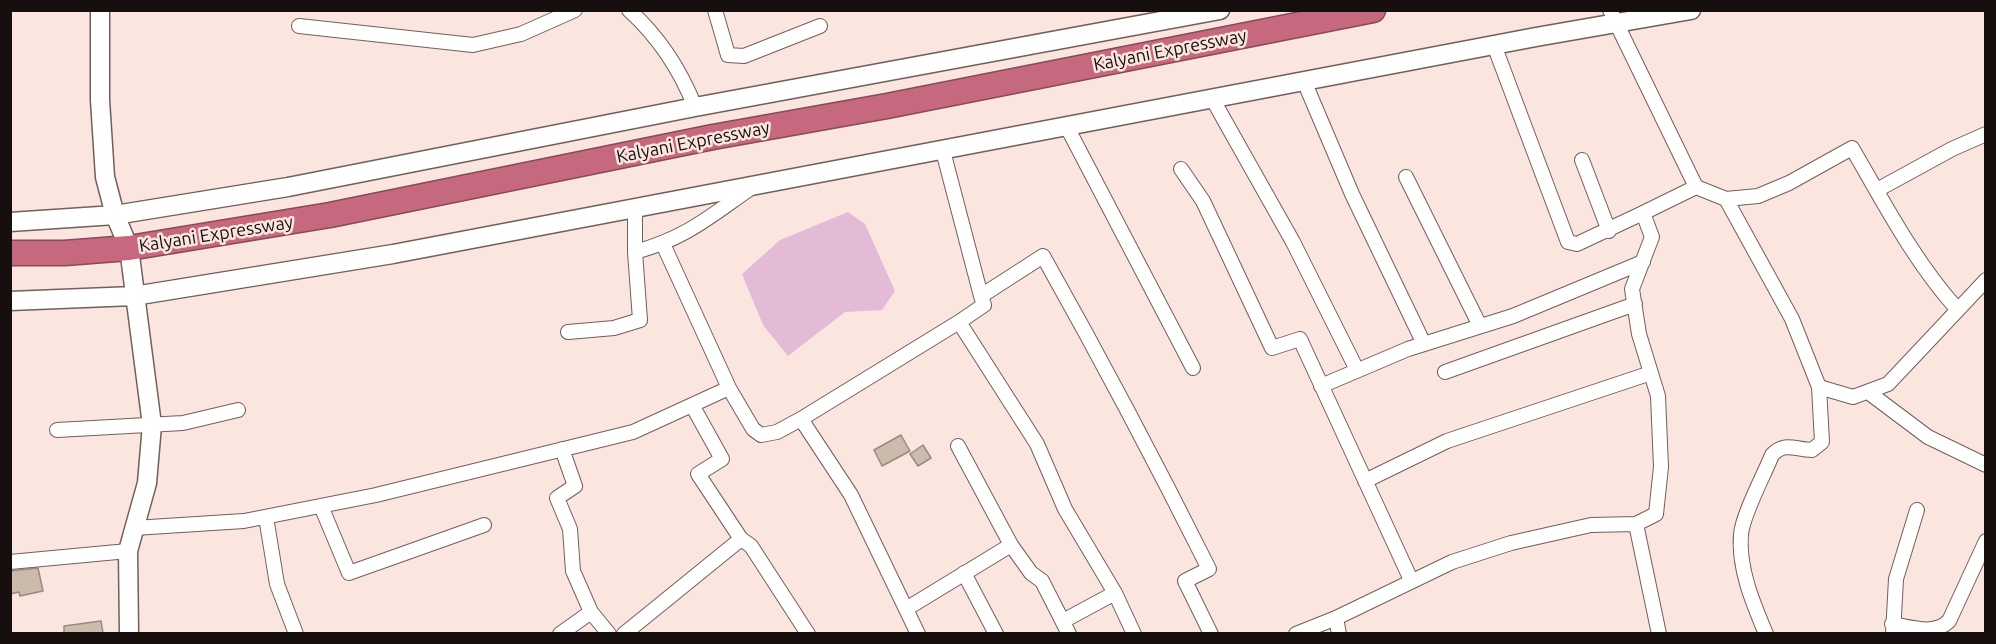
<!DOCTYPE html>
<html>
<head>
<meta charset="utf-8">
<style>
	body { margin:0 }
	#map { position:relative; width:1996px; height:644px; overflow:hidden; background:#fbe5df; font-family:Ubuntu,sans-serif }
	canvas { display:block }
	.frame { position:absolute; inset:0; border:12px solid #160f0d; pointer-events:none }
</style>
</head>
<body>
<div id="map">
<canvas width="1996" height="644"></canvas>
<div class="frame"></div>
</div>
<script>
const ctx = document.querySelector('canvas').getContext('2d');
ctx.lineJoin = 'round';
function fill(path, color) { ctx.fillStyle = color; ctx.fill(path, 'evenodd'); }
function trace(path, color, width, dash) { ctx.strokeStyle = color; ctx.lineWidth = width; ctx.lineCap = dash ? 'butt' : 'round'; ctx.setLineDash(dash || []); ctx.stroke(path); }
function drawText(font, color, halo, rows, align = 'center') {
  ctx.font = font + ' Ubuntu,sans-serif'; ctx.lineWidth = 5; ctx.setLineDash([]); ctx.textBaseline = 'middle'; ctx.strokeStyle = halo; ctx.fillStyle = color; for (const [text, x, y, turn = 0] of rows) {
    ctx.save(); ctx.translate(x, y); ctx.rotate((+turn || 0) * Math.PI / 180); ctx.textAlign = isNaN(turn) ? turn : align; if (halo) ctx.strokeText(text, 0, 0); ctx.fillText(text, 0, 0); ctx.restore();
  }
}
const water = new Path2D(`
	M848,212L865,224L895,291L882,310L845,312L788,356L763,325L742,274L780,240Z`);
const building = new Path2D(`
	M901,435L910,451L882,466L874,450Z
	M923,445L931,458L918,466L910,454Z
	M38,568L43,591L20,596L19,592L10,594V571Z
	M101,621L103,633H64V626Z`);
const street = new Path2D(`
	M629,10C660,38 680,69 695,107
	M715,10L728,55L744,56L820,26
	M1610,10L1696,187
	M299,26L473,45L521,34L575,10
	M1494,45L1568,242L1577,244L1643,213
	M1304,81L1352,194L1424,344
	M1213,100L1293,242L1357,370
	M1067,127L1193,368
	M943,151L981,296L1043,256C1101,359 1156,463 1209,569L1185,581L1211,634
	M1582,160L1609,231
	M1181,169L1203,201L1272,348L1300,339L1411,580
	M1406,177L1480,326
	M1877,190L1952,149L1986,134
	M1726,199L1758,196L1789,183L1852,148C1884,203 1914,261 1957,309
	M663,244L729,388
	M635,252C686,238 709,217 751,188
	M981,296L984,305L959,322L1037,444L1065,509L1115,593
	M568,332L614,328L640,320L635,252V207
	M1445,372L1635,304
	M1321,386L1408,349L1513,316L1643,262
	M1868,392L1928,437L1986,465
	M692,405L722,459L698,474L741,539L751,546L808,634
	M801,419L959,322
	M57,430L183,423L238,410
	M562,449L575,486L557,498L570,529L573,571L591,612L609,634
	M1365,481L1447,441L1651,373
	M321,506L349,573L484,525
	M266,517L277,584L296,634
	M1636,524L1659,634
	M134,528L244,521L376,495L633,432L729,388L753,429L761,435L777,432L801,419L851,495L918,634
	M1011,545L1031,573L1042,581L1069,634
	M10,562L128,551
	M964,573L996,634
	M906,609L1011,545L958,446
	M1336,618L1339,634
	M1063,621L1115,593L1134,634
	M1892,624C1911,627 1934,636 1949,621L1986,541
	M560,634L591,612
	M624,634L741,539
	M1296,634L1336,618L1452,562L1511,543L1591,525L1636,524L1656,514L1661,467L1658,396L1639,334L1632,289L1652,237L1643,213L1696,187L1726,199L1792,319L1819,387L1853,397L1888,384L1986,280
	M1766,634C1753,603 1738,568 1741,534C1743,514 1764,475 1772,455C1785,441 1796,450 1812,450L1822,442L1819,387
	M1893,634L1896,579L1917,510`);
const secondary = new Path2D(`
	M100,10V100L105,177L115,215L129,248L152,425L147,483L128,551L129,634
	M10,222L115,215L288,187L695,107L1220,10
	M10,301L134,296L393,254L1536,37L1691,10`);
const highway = new Path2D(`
	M10,253H65L129,248L330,215L713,137L887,106L1373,10`);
const streetNames = [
	["Kalyani Expressway",1170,50,-11],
	["Kalyani Expressway",693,142,-11],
	["Kalyani Expressway",216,234,-9]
];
fill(water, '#e4bbd7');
fill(building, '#cbbbad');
trace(building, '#998a7d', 1.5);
trace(street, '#725f5a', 16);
trace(secondary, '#725f5a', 21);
trace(highway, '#884a57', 27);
trace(street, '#fff', 14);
trace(secondary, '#fff', 18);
trace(highway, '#c6697f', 24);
drawText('18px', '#160f0d', '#fbe5df', streetNames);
</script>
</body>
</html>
